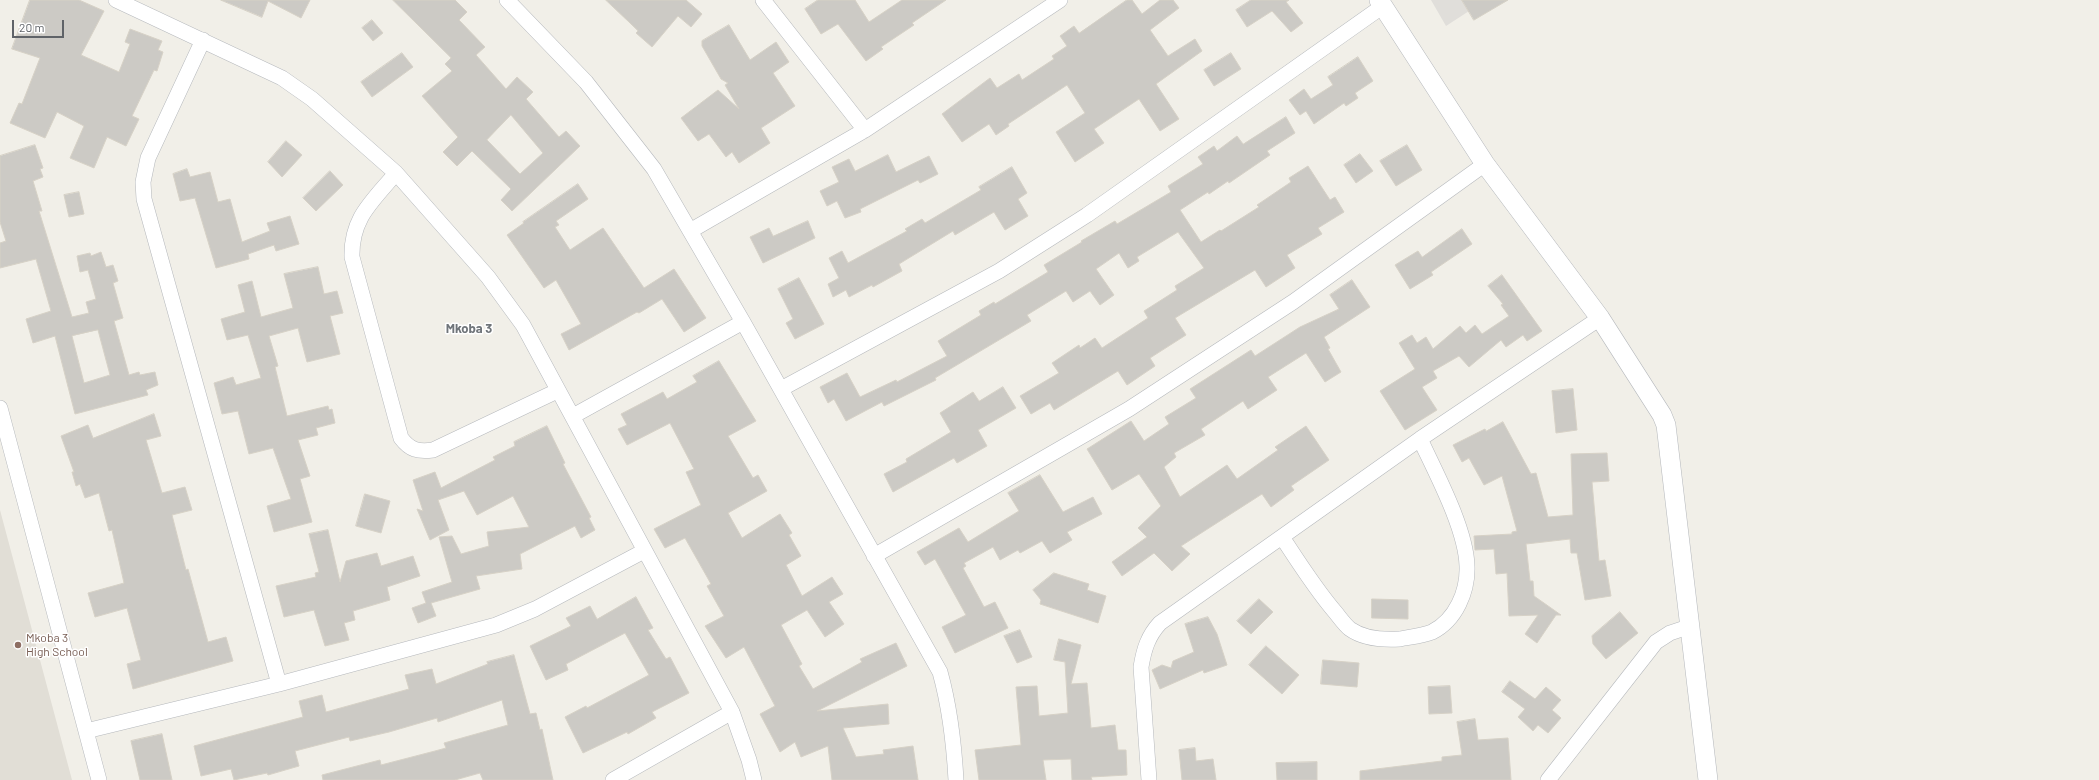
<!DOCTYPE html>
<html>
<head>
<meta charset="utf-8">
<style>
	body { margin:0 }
	#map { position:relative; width:2099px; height:780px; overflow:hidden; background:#f1efe8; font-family:Barlow,sans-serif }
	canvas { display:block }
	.scale { position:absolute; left:12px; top:20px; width:52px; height:18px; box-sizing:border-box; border:2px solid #5f6368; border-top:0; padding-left:5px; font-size:12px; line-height:14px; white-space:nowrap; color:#5f6368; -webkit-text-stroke:3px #fff; paint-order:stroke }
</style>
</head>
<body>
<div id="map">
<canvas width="2099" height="780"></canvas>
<div class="scale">20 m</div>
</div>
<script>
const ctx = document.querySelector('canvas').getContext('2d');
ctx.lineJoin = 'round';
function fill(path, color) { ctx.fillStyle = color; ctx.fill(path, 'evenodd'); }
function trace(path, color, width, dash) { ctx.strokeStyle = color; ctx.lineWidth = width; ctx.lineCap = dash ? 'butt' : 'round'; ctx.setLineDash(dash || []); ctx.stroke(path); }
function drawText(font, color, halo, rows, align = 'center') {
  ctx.font = font + ' Barlow,sans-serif'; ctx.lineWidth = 3; ctx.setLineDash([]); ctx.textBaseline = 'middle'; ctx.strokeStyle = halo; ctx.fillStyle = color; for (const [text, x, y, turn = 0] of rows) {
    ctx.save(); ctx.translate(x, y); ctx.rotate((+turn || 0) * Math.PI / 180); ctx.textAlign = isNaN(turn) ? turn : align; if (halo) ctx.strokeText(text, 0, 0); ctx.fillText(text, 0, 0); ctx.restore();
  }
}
const industrial = new Path2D(`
	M1431,0H1486L1446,26Z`);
const education = new Path2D(`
	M0,510L72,780H0Z`);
const building = new Path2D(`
	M30,0H79L104,11L81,55L119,72L130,44L125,42L130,29L162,41L158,50L163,52L157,71L154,70L132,116L139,119L126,146L107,137L94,168L70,158L84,126L57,112L45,138L10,123L19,103L22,104L40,58L12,49Z
	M221,0H310L301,18L268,1L262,17Z
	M393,0H455L467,12L459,20L485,47L476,55L506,89L517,77L533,92L526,99L559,137L566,131L580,146L512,211L501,200L511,189L472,151L457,166L443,152L458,137L422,96L452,71L445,64L451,58ZM511,115L543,153L520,174L487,140Z
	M606,0H686L702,14L691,27L678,16L652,47L636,33L638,31Z
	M818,0H855L869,22L902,0H946L912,23L914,25L881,47L883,49L866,61L838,24L821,34L805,9Z
	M1127,0H1132L1142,14L1160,0H1173L1179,8L1150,30L1168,56L1195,39L1202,51L1156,84L1179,119L1160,131L1139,99L1094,129L1104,143L1075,162L1056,132L1085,113L1067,85L1008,124L1009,126L996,135L989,124L962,142L942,114L990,78L997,88L1019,74L1022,80L1054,59L1052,56L1067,46L1060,36L1074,26L1079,33Z
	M1251,0H1289L1286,2L1303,23L1291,32L1272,11L1247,27L1236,10Z
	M1462,0H1508L1474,20Z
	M372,20L383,33L373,41L362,28Z
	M729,25L750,60L776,42L789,62L773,73L795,106L761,128L770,143L739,163L732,152L726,157L709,134L698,141L681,118L718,90L739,109L725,85L728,83L721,79L702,46V41Z
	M402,53L413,67L372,97L361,82Z
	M1231,53L1241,69L1214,86L1204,70Z
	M1358,57L1373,81L1355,93L1358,98L1346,106L1344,103L1314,124L1306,111L1300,115L1289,100L1304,89L1311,99L1333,85L1328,77Z
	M1286,117L1295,133L1267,151L1270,155L1229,183L1228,181L1209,194L1208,192L1180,210L1201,242L1220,230L1221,231L1259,207L1257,205L1291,182L1289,178L1308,166L1330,200L1335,197L1344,212L1318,228L1322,234L1287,255L1295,268L1266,287L1255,270L1175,318L1186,335L1150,358L1155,366L1127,385L1118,371L1054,410L1050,403L1031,414L1020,396L1059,373L1052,363L1079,345L1080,348L1095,338L1102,348L1148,318L1144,311L1177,290L1175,286L1204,268L1178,232L1137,257L1139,261L1128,268L1119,253L1096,269L1114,295L1100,305L1090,291L1073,302L1066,291L1027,315L1031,321L935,378L936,380L884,406L882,402L846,421L834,399L828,403L820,387L847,373L860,397L896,380L897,382L947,356L938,341L981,315L979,311L994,302L995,304L1048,272L1044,265L1082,242L1081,241L1115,221L1117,224L1171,192L1168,186L1203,164L1198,157L1214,146L1217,151L1237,136L1243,144Z
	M286,141L302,155L282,177L268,162Z
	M35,145L43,168L40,169L43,177L33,181L42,211H39L72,317L89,313L86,302L96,299L88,270L80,272L77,256L90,253L91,256L101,252L106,267L113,265L118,281L113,283L123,318L114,321L129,375L139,372L140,375L155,372L158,385L146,390L148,395L75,414L55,336L33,343L26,319L51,311L36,259L0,268V243L6,241L0,222V156ZM98,330L110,375L84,383L72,336Z
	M1407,145L1422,170L1396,186L1380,161Z
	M1360,154L1373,171L1356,183L1344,165Z
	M888,155L896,172L929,156L938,174L920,183L918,180L860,209L861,212L845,218L837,201L827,206L820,191L839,182L832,167L849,159L855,171Z
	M1012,167L1027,193L1018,199L1028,216L1005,230L994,212L955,235L953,231L899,264L902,271L873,287L872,285L849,297L846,290L833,297L828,284L839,278L829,258L842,251L848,263L907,231L905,229L922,219L925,223L981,190L979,187Z
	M187,169L190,177L210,172L218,202L230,199L242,242L270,231L267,223L290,216L299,244L276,251L274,245L248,254L249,259L216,268L195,198L180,201L173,174Z
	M330,171L343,185L316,211L303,198Z
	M578,184L588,199L556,221L559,225L555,227L570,250L603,228L644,288L674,269L706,318L684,332L662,299L639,313L637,312L569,350L561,334L581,324L556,280L544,288L507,235L524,223L523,222Z
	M79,192L84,214L69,217L64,195Z
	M808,221L815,238L763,263L750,237L769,228L773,236Z
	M1462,229L1472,244L1431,272L1433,275L1410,289L1395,265L1418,251L1422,257Z
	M318,267L324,294L337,291L343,313L330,316L340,354L307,362L298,328L269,336L278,366L275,367L287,416L328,406L329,410L332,409L335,423L316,428L318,435L298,440L310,476L300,479L312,522L274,532L267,506L291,499L273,448L249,454L238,411L222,414L214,383L233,377L236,385L261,378L248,335L227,340L221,319L245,312L238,285L252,281L261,317L293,308L284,274Z
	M1502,275L1542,331L1527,341L1523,335L1506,347L1501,340L1469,367L1459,356L1433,371L1437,378L1422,387L1437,410L1405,430L1380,391L1415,369L1399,343L1412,335L1417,343L1426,337L1433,349L1460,326L1466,333L1475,325L1482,334L1509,316L1501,305L1503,304L1488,286Z
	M799,278L824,324L795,339L786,323L793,319L778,289Z
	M1352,280L1370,307L1324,337L1330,348L1328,349L1341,372L1325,382L1306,353L1268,377L1277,390L1248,409L1243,401L1201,429L1205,435L1174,453L1176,457L1164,467L1180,497L1227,465L1237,479L1278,450L1275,447L1306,426L1329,460L1291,486L1294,490L1271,507L1262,494L1181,546L1190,554L1172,571L1154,553L1122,576L1112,562L1147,537L1138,528L1161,506L1139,474L1112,490L1087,449L1131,421L1144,441L1169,424L1165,417L1196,398L1190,389L1251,350L1255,356L1300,327L1339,309L1330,295Z
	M719,361L756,421L728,436L753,478L758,475L767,491L728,513L742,538L780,514L792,533L789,535L801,556L786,565L802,596L832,577L843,594L829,602L844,624L825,637L807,610L781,625L802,664L799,666L813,689L862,662L860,659L896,643L907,666L817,711L888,704L889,724L843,728L856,757L884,754L883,750L913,746L918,780H832L828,746L801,757L795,742L780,752L760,714L775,706L744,647L726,658L705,626L724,616L707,586L711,584L685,538L665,548L654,529L701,505L686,472L694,469L670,423L627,445L618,429L627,425L621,414L663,392L667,399L697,382L693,376Z
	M1003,387L1016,408L978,430L987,446L957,463L954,458L893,492L884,474L907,462L906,459L951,432L940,413L973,392L979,401Z
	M1573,389L1577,430L1556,433L1552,391Z
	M154,414L161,436L146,440L162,493L185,487L192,510L172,515L186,570L188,569L208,642L226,637L233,661L133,689L127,664L141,660L127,608L95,617L88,593L124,583L112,530L109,531L99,493L85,498L80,484L76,486L72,472H74L61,436L88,425L93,438Z
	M1503,422L1531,474L1536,473L1548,517L1573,515L1571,454L1607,453L1609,481L1592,482L1599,561L1605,560L1611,596L1585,600L1577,553H1571L1570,539L1526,544L1530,581H1533L1534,596L1561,615H1556L1537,643L1525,634L1538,615L1509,616L1507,573L1496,574L1494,549L1475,550L1474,536L1512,534V532L1517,531L1502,476L1484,485L1469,458L1462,462L1453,445L1485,429L1486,431Z
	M547,426L565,463L563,464L591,517L589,518L595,530L581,538L575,526L520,554L522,569L476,576L480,589L431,603L436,616L418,623L412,608L426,603L422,592L452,582L439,537L452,536L461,554L489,546L487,532L529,527L513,496L477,515L464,491L438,500L449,530L430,540L417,509L423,511L413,480L435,472L441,488L495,460L493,457L515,446L514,442Z
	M1040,475L1063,512L1093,497L1102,514L1067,532L1072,540L1050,553L1042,541L1020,553L1018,550L1000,560L993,547L964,563L966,566L963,568L984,607L995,602L1008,628L955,653L942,627L966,615L935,559L925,565L917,552L959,528L968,542L1019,511L1008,493Z
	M365,494L390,501L381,533L356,526Z
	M328,530L340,582L346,561L377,553L381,566L413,556L420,576L387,587L390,600L353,611L355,620L344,623L349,640L325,646L314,610L284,617L276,586L316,577L315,573L319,572L309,534Z
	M1054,573L1089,584L1087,590L1106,596L1098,623L1040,604L1041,600L1033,590Z
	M636,597L653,628L648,630L666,659L670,657L689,693L652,712L656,718L628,734L627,732L583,753L565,717L586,706L587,708L649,675L625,633L566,664L568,670L546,680L530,646L571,626L566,618L590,606L597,619Z
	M1259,599L1273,612L1251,634L1237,621Z
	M1372,599L1408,600V619L1372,618Z
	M1620,612L1638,633L1606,659L1593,644L1592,636Z
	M1208,617L1217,634L1227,665L1204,673L1203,670L1160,689L1152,670L1162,665L1171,668L1173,661L1194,652L1185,624Z
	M1020,630L1032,657L1017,663L1004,636Z
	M1059,639L1081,645L1071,684L1087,683L1091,728L1115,725L1118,750H1126L1127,775L1091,777L1092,780H1072L1071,759L1043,760L1046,780H979L975,750L1021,745L1016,687L1037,686L1039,716L1068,713L1065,662L1054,660Z
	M1266,646L1299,675L1282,694L1249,665Z
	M514,655L530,714L536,713L540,730L542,729L553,780H483L480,773L455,780H323L322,775L380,760L381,765L435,751L446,748L444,743L508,725L502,700L438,722L437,718L389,732L350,741L349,737L295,751L299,766L268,775L267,773L234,780L231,769L201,776L194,746L303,717L299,701L322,695L326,712L409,689L405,675L432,669L436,684L488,664L487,662Z
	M1323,660L1359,663L1357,687L1321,684Z
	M1510,681L1535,699L1546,687L1561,700L1552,710L1561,718L1548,733L1538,725L1533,731L1518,717L1525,709L1502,692Z
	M1450,686L1452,713L1429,714L1428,687Z
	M1475,719L1478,740L1508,738L1511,780H1360V771L1442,761V757L1462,755L1457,722Z
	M162,734L172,780H140L131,741Z
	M1195,748L1196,761L1213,759L1216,780H1182L1179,750Z
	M1317,762V780H1277L1276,763Z`);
const minor = new Path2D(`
	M116,0L282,78L312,99L396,173L488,277L523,325L732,712L749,760L754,780
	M507,0L586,82L654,169L743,322L940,672C950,708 954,744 956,780
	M763,0L865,130
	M203,40L148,158L143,182L144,199L279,684
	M396,173C372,202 351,218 352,257L401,438C410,450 418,452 433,450L557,391
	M690,231L865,130L1060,0
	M781,389L999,271L1087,215L1383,6
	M0,408L99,780
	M573,416L743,322
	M1282,537C1299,563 1316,590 1336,613C1340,618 1345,625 1350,629C1364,639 1384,640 1400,639C1410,637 1422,636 1432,632C1456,620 1468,591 1467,566C1466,529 1436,473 1420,439
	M874,556L1129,409L1293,302L1485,164
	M86,731L279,684L496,625L535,609L644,551
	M613,780L732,712
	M1149,780L1141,667C1144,649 1148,636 1160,623L1420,439L1600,318
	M1548,780L1656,642L1670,633L1691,626`);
const tertiary = new Path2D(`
	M1379,0L1485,164L1600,318L1662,415L1666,425L1708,780`);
const markers = [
	[18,645,4,"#8d6e63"]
];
const educationNames = [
	["Mkoba 3",26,638],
	["High School",26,652]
];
const neighbourhoodNames = [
	["Mkoba 3",469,329]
];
fill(industrial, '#e0deda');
fill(education, '#e1ded6');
fill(building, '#cccac5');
trace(building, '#d6d1c6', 1);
trace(minor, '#b5b8bc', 16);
trace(tertiary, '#b5b8bc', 20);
trace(minor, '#fff', 15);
trace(tertiary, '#fff', 19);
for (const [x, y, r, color] of markers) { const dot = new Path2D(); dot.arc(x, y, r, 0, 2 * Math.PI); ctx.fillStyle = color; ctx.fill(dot); trace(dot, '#fff', 1.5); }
drawText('12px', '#785e54', '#fff', educationNames, 'left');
drawText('bold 13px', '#70757a', '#fff', neighbourhoodNames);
</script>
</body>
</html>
